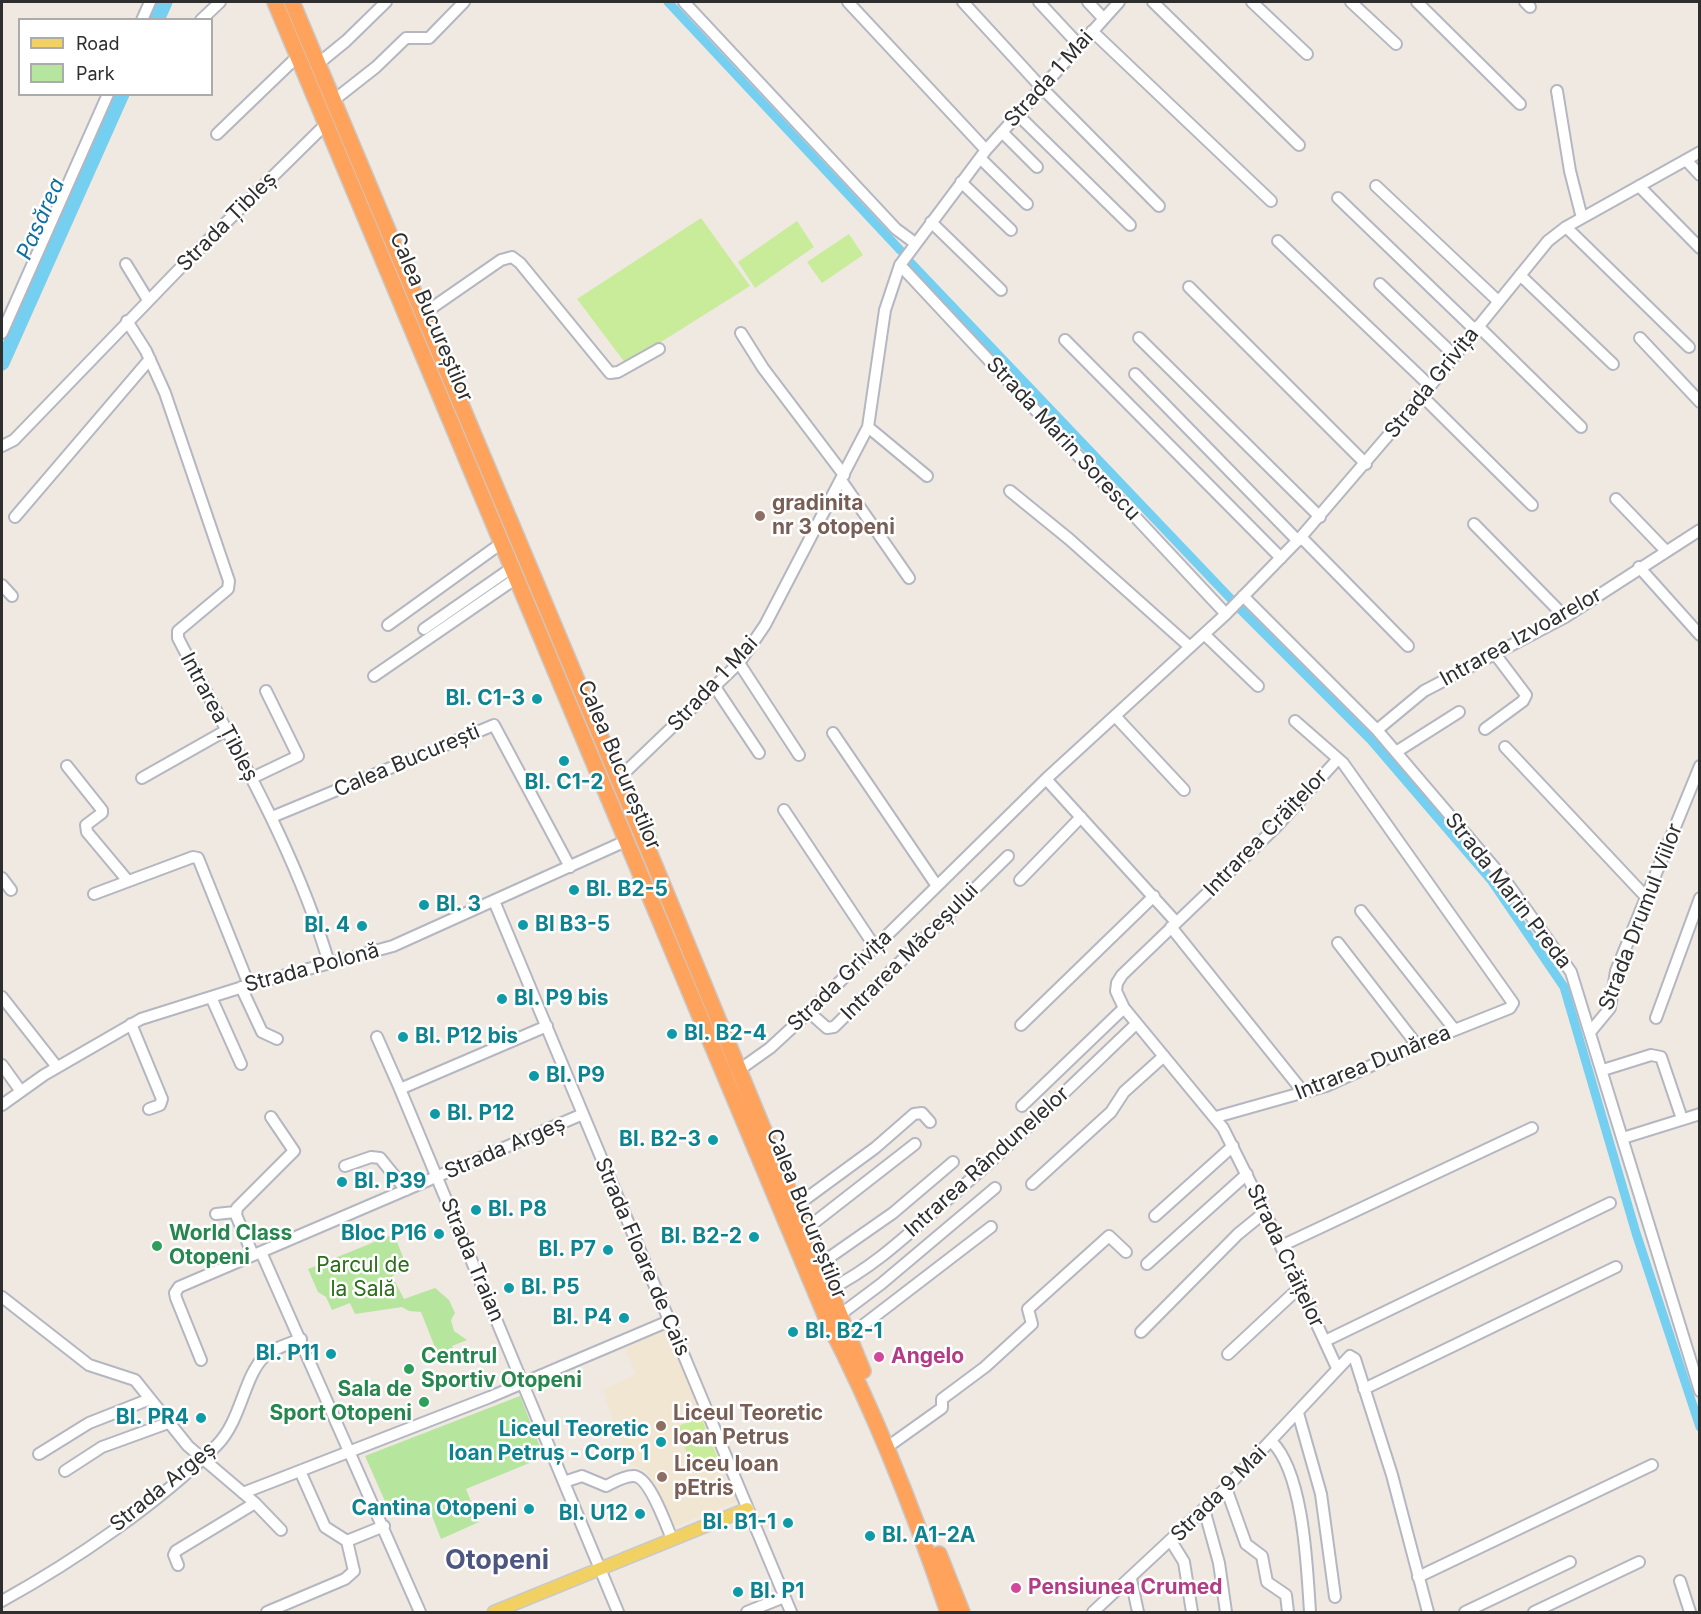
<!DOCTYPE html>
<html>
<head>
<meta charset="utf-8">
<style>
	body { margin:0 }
	#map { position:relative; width:1701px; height:1614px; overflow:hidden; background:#efe9e1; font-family:Inter,sans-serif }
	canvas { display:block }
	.frame { position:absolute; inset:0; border:3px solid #2e2e2e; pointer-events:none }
	.legend { position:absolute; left:18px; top:18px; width:195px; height:78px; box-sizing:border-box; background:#fff; border:2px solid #ababab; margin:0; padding:8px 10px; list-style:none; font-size:18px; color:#2e2e2e }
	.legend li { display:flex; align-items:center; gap:12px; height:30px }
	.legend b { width:30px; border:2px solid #ababab }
</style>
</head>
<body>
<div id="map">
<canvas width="1701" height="1614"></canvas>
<div class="frame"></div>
<ul class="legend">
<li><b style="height:8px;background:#f2d163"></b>Road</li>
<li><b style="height:16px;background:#b6e59e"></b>Park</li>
</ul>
</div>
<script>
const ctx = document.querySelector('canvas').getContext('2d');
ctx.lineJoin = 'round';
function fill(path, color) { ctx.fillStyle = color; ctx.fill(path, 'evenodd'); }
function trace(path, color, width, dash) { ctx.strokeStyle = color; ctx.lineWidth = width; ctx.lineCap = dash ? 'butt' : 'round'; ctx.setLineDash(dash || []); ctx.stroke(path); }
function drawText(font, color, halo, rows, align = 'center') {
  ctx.font = font + ' Inter,sans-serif'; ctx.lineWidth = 5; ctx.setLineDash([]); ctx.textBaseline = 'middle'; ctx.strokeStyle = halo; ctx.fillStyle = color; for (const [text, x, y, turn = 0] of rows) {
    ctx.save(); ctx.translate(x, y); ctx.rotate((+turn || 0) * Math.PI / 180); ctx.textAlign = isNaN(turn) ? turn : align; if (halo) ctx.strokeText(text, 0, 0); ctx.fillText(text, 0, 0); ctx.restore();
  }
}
const education = new Path2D(`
	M668,1329L737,1501L671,1528L646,1471L627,1462L603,1390L636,1374L625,1348Z`);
const green = new Path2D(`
	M638,807L647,812L659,840L656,849Z
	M394,1234L408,1270L392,1276L404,1299L435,1288L449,1300L455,1313L451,1320L454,1331L467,1340L452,1346L455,1354L440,1360L421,1312L409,1311L402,1307L355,1314L350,1303L332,1310L326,1297L318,1292L308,1269Z
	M520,1396L544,1457L466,1489L479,1522L441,1539L427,1503L392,1517L365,1456Z`);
const pitch = new Path2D(`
	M701,218L750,286L626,364L577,299Z
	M797,221L814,247L755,288L738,262Z
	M849,234L863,255L822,283L807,262Z
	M701,1417L720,1464L696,1474L676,1427Z`);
const canal = new Path2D(`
	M668,2L901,251
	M910,262L1231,599
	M1240,609L1371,740L1491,880L1564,987L1636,1233L1700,1427`);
const river = new Path2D(`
	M157,20L165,2
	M2,363L122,94`);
const minor = new Path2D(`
	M684,2L896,229L915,243
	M848,2L986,150
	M963,2L1041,87L1159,206
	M1039,2L1079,45
	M1088,2L1103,18
	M1153,2L1299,145
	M1252,2L1307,54
	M1351,2L1396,44
	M1417,2L1520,104
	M1525,2L1530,7
	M142,20L150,2
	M201,20L220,2
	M1092,31L1271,201
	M319,63L346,41L386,2
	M1557,91L1570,171L1582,218
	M334,100L376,67L406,38H429L464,2
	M1017,114L1130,225
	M1002,132L1037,167
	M217,134L298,56
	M980,158L1027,204
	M1686,160L1700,175
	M961,182L1011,230
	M1376,186L1498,301
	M1639,186L1700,248
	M1338,198L1475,330
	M931,222L1001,290
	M1566,227L1689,347
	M1278,241L1430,386
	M126,264L148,300
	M900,265L1226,614
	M1520,275L1613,364
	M1380,284L1455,356
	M1189,287L1366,464
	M423,314L501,260L512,257L520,263L610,373L618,372L659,349
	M127,321L146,351L165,393L229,581L228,589L178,631V638C233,745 295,848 329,963
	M1478,326L1581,427
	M2,333L108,94
	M741,333L763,368L844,475
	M1139,338L1320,517
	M1640,338L1700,402
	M1065,340L1281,558
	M1135,374L1298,541
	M1422,396L1532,505
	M868,427L927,476
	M2,446L14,440L186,262L327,123
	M841,480L909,578
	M1010,491L1069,539L1190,647
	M1616,499L1666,551
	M15,517L150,359
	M1474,524L1565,617
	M1301,537L1408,646
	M1639,567L1700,635
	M2,585L12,596
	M1243,596L1377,730L1505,880L1571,972L1700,1391
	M388,625L503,542
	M424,629L513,567
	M1204,634L1258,686
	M739,663L799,755
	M374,676L518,577
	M715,687L759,753
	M1115,716L1184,790
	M1485,729L1523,701L1526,695L1495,654
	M1377,730L1424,691L1565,617L1700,530
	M833,733L937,886
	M1505,747L1646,897
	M1396,752L1459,712
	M1337,760L1275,828L1122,975L1117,983L1116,991L1124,1008L1223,1128L1265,1212L1337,1368
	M67,766L102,810V813L86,825L87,832L128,881
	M142,778L225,731
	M252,778L298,756L266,691
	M618,779L739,663L765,625L868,427L885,310L900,265L986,150L1119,2
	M1046,779L1176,922
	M784,810L875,947
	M272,817L494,725L570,867
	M2,878L11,890
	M1020,880L1081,817
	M94,894L193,857L198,858L249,985
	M494,901L791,1612
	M1361,911L1454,1029
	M1171,927L1304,1093
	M1338,943L1417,1045
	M241,987L262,1032L277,1039
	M2,997L57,1067
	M211,997L241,1064
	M809,1012L827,1028L834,1027L1008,856
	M1656,1018L1700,898
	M131,1024L162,1099L160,1105L149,1109
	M1021,1025L1154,896
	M547,1026L400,1089L618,1612
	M1591,1031L1610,1008L1616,971L1700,766
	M377,1037L400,1089
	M2,1065L20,1090
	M739,1070L770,1048L809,1012L1046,779L1226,614L1301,537L1422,396L1548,241L1566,227L1700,152
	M1603,1070L1651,1055L1661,1057L1680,1113
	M2,1105L44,1075L141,1019L249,985L393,946L628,840
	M1022,1106L1124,1008
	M1216,1117L1326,1086L1417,1045L1510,1008L1513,1003L1343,763L1295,721
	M1623,1138L1700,1114
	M345,1166L371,1157L380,1158L406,1190
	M1032,1184L1111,1112L1124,1092L1164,1056
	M796,1206L875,1148L914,1114L922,1113L930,1122
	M216,1214L235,1212
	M1155,1216L1233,1146
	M806,1229L915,1144
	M1281,1246L1532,1128
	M261,1252L420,1612
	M253,1255L236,1215L237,1208L294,1151L271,1117
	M820,1264L893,1213L953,1162
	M1147,1264L1247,1174
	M830,1289C871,1269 905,1237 939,1207C1007,1149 1071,1086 1136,1024
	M2,1297L89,1365L135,1380L188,1446L255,1503L281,1530
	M841,1314L881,1284L995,1188
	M1141,1332L1238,1234L1265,1212
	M849,1336L991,1227
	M1325,1341L1610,1203
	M1228,1354L1300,1287
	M201,1360L176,1298L175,1293L179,1287L583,1114
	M1364,1389L1616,1267
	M1298,1413L1321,1494L1335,1597
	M1272,1442C1304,1474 1307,1568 1310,1612
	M893,1443L942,1408V1399L985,1367L1032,1324L1028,1309L1109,1236L1126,1252
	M39,1454L89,1423L150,1399
	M65,1471L102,1447L168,1423
	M564,1482L582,1476L606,1486C614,1482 624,1476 633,1476C649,1475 666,1525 672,1539
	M1226,1488L1246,1544L1262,1556L1267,1582L1286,1595L1288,1612
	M243,1493L490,1397L669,1321
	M1204,1509L1219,1563L1226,1612
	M347,1541L384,1526
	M1171,1541L1184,1562L1192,1612
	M178,1565L174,1555L176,1551L255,1503
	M1418,1577L1652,1465
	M1131,1579L1138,1612
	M1680,1581L1690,1612
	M2,1601C74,1561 158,1504 217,1445C241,1421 244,1376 264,1357C274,1348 288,1344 301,1339
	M267,1612L345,1579L354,1571L347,1541L325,1527L300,1471
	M747,1612L784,1597
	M1093,1612L1226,1488L1350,1356L1355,1359L1392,1475L1428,1612
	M1465,1612L1570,1562
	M1534,1612L1639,1562`);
const major = new Path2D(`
	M494,1612L747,1509`);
const highway = new Path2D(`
	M275,2L828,1322C876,1414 915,1514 948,1612
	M292,2L655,866L863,1371
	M939,1554L962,1612`);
const markers = [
	[760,516,6,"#8d6e63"],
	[537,699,6,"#0f9aa8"],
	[564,761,6,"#0f9aa8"],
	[574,890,6,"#0f9aa8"],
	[424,905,6,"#0f9aa8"],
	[523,925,6,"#0f9aa8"],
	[362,926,6,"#0f9aa8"],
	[502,999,6,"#0f9aa8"],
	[672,1034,6,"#0f9aa8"],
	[403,1037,6,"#0f9aa8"],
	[534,1076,6,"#0f9aa8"],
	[435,1114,6,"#0f9aa8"],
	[713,1140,6,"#0f9aa8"],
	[342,1182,6,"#0f9aa8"],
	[476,1210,6,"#0f9aa8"],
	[439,1234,6,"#0f9aa8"],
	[754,1237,6,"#0f9aa8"],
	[157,1246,6,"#2e9e5b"],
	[608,1250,6,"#0f9aa8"],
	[509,1288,6,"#0f9aa8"],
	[624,1318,6,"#0f9aa8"],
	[793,1332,6,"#0f9aa8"],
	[331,1354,6,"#0f9aa8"],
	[879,1357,6,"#d1479c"],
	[409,1369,6,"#2e9e5b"],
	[424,1402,6,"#2e9e5b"],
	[201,1418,6,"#0f9aa8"],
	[661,1426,6,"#8d6e63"],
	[661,1442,6,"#0f9aa8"],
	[662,1477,6,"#8d6e63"],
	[529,1509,6,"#0f9aa8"],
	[640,1514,6,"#0f9aa8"],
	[788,1523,6,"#0f9aa8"],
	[870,1536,6,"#0f9aa8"],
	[1016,1588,6,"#d1479c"],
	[738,1592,6,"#0f9aa8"]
];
const streetNames = [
	["Strada 1 Mai",1049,79,-48],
	["Strada Țibleș",227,222,-45],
	["Calea Bucureștilor",431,317,67],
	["Strada Grivița",1432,383,-51],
	["Strada Marin Sorescu",1063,439,47],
	["Intrarea Izvoarelor",1521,637,-29],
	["Strada 1 Mai",713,684,-47],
	["Intrarea Țibleș",219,717,62],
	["Calea București",407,761,-23],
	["Calea Bucureștilor",619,765,67],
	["Intrarea Crăițelor",1266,833,-46],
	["Strada Marin Preda",1508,891,52],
	["Strada Drumul Viilor",1641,917,-69],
	["Intrarea Măceșului",910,952,-45],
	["Strada Polonă",312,968,-15],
	["Strada Grivița",840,981,-44],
	["Intrarea Dunărea",1373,1063,-22],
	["Strada Argeș",505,1148,-23],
	["Intrarea Rândunelelor",987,1162,-42],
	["Calea Bucureștilor",806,1214,68],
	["Strada Crăițelor",1285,1256,65],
	["Strada Floare de Cais",642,1257,67],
	["Strada Traian",472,1260,67],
	["Strada Argeș",163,1487,-39],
	["Strada 9 Mai",1219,1494,-45]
];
const educationNames = [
	["gradinita",772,504],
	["nr 3 otopeni",772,528],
	["Liceul Teoretic",673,1414],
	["Ioan Petrus",673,1438],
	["Liceu Ioan",674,1465],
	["pEtris",674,1489]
];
const cultureNames = [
	["Bl. C1-3",525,699,"right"],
	["Bl. C1-2",564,783,"center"],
	["Bl. B2-5",586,890],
	["Bl. 3",436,905],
	["Bl B3-5",535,925],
	["Bl. 4",350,926,"right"],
	["Bl. P9 bis",514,999],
	["Bl. B2-4",684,1034],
	["Bl. P12 bis",415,1037],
	["Bl. P9",546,1076],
	["Bl. P12",447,1114],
	["Bl. B2-3",701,1140,"right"],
	["Bl. P39",354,1182],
	["Bl. P8",488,1210],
	["Bloc P16",427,1234,"right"],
	["Bl. B2-2",742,1237,"right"],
	["Bl. P7",596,1250,"right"],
	["Bl. P5",521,1288],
	["Bl. P4",612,1318,"right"],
	["Bl. B2-1",805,1332],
	["Bl. P11",319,1354,"right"],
	["Bl. PR4",189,1418,"right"],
	["Liceul Teoretic",649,1430,"right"],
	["Ioan Petruș - Corp 1",649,1454,"right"],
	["Cantina Otopeni",517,1509,"right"],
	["Bl. U12",628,1514,"right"],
	["Bl. B1-1",776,1523,"right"],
	["Bl. A1-2A",882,1536],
	["Bl. P1",750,1592]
];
const leisureNames = [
	["World Class",169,1234],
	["Otopeni",169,1258],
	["Centrul",421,1357],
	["Sportiv Otopeni",421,1381],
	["Sala de",412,1390,"right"],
	["Sport Otopeni",412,1414,"right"]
];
const parkNames = [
	["Parcul de",363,1266],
	["la Sală",363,1290]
];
const hotelNames = [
	["Angelo",891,1357],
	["Pensiunea Crumed",1028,1588]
];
const waterNames = [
	["Pasărea",41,219,-66]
];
const districtNames = [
	["Otopeni",497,1561]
];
fill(education, '#f0e6d1');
fill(green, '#b6e59e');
fill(pitch, '#c9ec9a');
trace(canal, '#75cff0', 9);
trace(river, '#75cff0', 15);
trace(minor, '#b4b7c1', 14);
trace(major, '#c9c9c9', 15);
trace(highway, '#c9c9c9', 18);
trace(minor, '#fff', 10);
trace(major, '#f2d163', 12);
trace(highway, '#ffa35c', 15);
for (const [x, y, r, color] of markers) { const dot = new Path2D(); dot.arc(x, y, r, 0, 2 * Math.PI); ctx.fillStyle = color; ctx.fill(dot); trace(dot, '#fff', 2); }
drawText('21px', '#2e2e2e', '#fff', streetNames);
drawText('bold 21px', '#785e54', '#fff', educationNames, 'left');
drawText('bold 21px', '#0d838f', '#fff', cultureNames, 'left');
drawText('bold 21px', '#27864d', '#fff', leisureNames, 'left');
drawText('21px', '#2c6e1b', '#fff', parkNames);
drawText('bold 21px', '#b23c85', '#fff', hotelNames, 'left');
drawText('italic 22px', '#0d6fa3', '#fff', waterNames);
drawText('bold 27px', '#4d5680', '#fff', districtNames);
</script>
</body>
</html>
